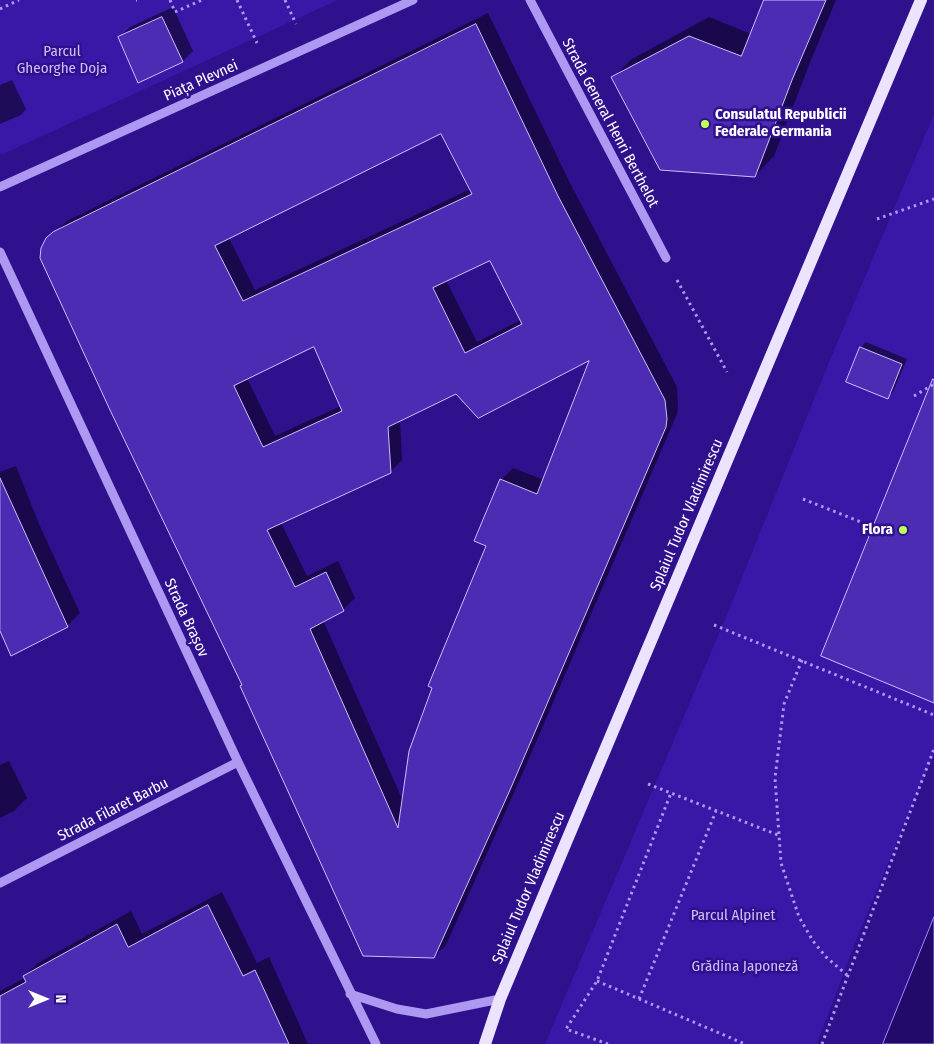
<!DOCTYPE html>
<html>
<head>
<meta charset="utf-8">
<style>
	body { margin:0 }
	#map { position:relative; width:934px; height:1044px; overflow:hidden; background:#2f108d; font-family:"Fira Sans Condensed",sans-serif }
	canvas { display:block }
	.north { position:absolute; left:20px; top:974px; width:50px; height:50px; -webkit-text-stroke:4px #2f108d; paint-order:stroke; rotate:90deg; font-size:14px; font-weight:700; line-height:20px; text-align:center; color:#fff }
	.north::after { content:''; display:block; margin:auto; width:18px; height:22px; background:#fff; clip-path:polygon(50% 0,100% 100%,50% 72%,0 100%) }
</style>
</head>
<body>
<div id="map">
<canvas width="934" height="1044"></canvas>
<div class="north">N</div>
</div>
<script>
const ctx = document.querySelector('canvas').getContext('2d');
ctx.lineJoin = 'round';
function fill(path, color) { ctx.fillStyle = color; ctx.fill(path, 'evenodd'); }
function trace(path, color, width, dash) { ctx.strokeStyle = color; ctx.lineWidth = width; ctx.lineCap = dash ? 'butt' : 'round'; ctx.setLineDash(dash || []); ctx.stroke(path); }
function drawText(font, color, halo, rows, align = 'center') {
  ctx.font = font + ' "Fira Sans Condensed",sans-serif'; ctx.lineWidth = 5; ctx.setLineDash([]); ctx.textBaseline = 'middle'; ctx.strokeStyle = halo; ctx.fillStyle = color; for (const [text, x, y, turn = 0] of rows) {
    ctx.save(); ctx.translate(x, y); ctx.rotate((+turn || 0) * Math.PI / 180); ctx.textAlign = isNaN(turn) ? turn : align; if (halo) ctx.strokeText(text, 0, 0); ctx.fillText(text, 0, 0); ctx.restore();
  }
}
const green = new Path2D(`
	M0,0H338L1,155L0,152Z
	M934,114V754L856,940L817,1044H545L726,617L829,362Z`);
const water = new Path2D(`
	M934,917V1044H883Z`);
const shadow = new Path2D(`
	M765,0H836L811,60L774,156L755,176L613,78L632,59L709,17L751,34Z
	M173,7L193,51L183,61L139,81L119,38L130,27Z
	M488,13L570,183L677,387L678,407L677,414L521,777L446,945L433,957L243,684L47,239L67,221ZM442,133L471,189L255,290L229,238ZM490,259L521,320L477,342L446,280ZM314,345L341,406L275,436L247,378ZM591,358L544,480L513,468L501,480L487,545L403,801L323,620L343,610L355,598L338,561L307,576L281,523L390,472L402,460L400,420L456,392Z
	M12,80L26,109L21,115L0,124V85Z
	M866,342L907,359L893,392L888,397L861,347Z
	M16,466L39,524L80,613L67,626L0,628V472Z
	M9,761L27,798L14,811L0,818V765Z
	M222,892L257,963L269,957L308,1044H0V991L25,978L24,976L38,963L131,911L142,934Z`);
const building = new Path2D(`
	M764,0H826L792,80L755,177L660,170L611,77L689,36L741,56Z
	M162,17L183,62L138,83L118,37Z
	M476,24L558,196L665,400L667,419L666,427L510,790L434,958L363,956L240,686L242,685L110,410L40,258L41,248L46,238L53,232ZM441,134L472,194L243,301L215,246ZM490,261L522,324L465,353L433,288ZM314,347L342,411L263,447L234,386ZM589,361L537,494L500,479L474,541L486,546L428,686L432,688L409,751L398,828L310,629L344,611L326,572L295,587L267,530L391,473L388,427L456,394L478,418Z
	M860,347L902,364L888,399L846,382Z
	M933,379L934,380V703L821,656Z
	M0,478L68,627L11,656L0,631Z
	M208,905L243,976L255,970L289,1044H0V996L26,982L23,976L117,924L128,947Z`);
const path = new Path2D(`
	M136,0H137
	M170,0L175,12L202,0
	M237,0L257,43
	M285,0L296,24
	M0,9L19,0
	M877,219L934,199
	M677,280L727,372
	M914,396L934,384
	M803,499L861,522
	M714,625L934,715
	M802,660L784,704L775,778L781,863L799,917L813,941L826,957L847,975
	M648,784L778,835
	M597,981L745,1044
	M639,999L716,811
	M608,1044L566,1029L597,981L671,793
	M822,1044L934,749`);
const minor = new Path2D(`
	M530,0L666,258
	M0,187L413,0
	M0,252L238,762L376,1044
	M0,883L238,762
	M350,994L397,1009L426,1014L500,999`);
const major = new Path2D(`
	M485,1044L500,999L921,0`);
const markers = [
	[705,124,5,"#beff59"],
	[903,530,5,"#beff59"]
];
const parkNames = [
	["Parcul",62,52],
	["Gheorghe Doja",62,69],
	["Parcul Alpinet",733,916],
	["Grădina Japoneză",745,967]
];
const streetNames = [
	["Piața Plevnei",201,81,-24],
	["Strada General Henri Berthelot",610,123,62],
	["Splaiul Tudor Vladimirescu",687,515,-67],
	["Strada Brașov",186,618,65],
	["Strada Filaret Barbu",113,810,-27],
	["Splaiul Tudor Vladimirescu",529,888,-67]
];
const poiNames = [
	["Consulatul Republicii",715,115],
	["Federale Germania",715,132],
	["Flora",893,530,"right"]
];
fill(green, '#3918a7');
fill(water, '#210a69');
trace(water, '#a189f6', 1);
fill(shadow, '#0007');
fill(building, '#4b2cb2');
trace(building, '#cdbffd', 1);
trace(path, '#ad98f2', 3, [2.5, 4]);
trace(minor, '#ad98f2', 9);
trace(major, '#ebe3ff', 12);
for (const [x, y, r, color] of markers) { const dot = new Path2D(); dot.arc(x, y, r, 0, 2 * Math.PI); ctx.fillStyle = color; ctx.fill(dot); trace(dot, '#2f108d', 2); }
drawText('15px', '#cdbffd', '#2f108d', parkNames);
drawText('15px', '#fff', '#2f108d', streetNames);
drawText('bold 15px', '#fff', '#2f108d', poiNames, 'left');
</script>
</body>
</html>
